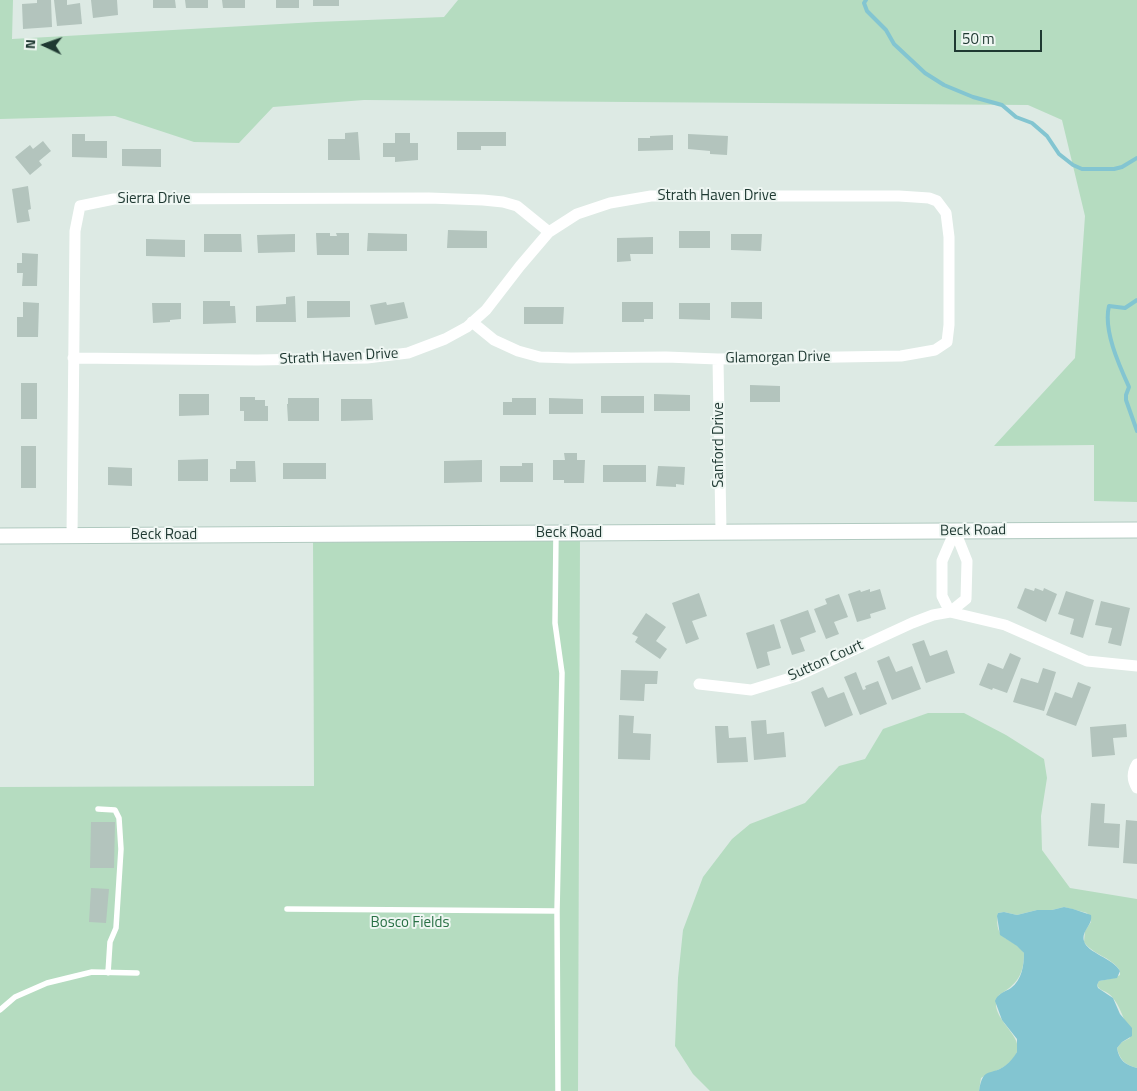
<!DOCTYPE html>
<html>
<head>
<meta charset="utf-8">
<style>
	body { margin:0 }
	#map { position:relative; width:1137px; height:1091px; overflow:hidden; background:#ddeae4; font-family:"Titillium Web",sans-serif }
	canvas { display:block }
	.north { position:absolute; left:20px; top:20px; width:50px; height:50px; -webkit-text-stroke:4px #eef6f2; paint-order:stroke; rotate:273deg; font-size:14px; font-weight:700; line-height:20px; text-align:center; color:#1f3932 }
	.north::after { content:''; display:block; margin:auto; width:18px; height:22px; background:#1f3932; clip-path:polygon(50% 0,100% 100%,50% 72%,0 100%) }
	.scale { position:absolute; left:954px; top:30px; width:88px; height:22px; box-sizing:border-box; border:2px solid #1f3932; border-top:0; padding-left:6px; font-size:15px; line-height:18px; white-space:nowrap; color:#1f3932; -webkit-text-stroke:4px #eef6f2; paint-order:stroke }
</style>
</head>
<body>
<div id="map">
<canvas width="1137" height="1091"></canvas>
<div class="north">N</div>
<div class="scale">50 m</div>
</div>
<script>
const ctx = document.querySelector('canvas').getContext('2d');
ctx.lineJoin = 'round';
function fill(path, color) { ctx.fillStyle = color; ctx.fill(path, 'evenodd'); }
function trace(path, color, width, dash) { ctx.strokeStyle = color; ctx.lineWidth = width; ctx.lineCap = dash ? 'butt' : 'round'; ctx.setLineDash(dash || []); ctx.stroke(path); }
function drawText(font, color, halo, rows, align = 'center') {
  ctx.font = font + ' "Titillium Web",sans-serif'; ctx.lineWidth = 4; ctx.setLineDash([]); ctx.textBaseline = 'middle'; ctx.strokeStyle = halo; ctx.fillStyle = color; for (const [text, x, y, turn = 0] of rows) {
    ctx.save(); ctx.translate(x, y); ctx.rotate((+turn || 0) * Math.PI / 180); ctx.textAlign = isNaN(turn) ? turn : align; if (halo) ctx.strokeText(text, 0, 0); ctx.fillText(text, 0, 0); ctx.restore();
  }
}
const green = new Path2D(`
	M0,0H13L12,39L316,22L444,17L458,0H1137V502L1094,501V445L994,446L1075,358L1085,216L1062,120L1028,105L364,100L273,107L239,143L194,142L115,116L0,119Z
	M580,535L578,1091H0V787L314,786L313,536Z
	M928,713H964L1006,735L1044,759L1047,778L1041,816L1042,850L1070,888L1137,899V1068C1125,1065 1120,1060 1117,1048L1122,1042L1130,1038C1126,1025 1120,1003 1109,994C1104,990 1100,991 1097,985L1099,981L1114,978L1120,975V971C1112,957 1093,955 1084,942L1085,931L1091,922L1087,913L1064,907L1052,910H1037L1017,915L1004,912L998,913C993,943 1013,936 1024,953C1024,975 1017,984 999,995C998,998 996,1003 996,1006C999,1028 1037,1044 1005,1066C998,1071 989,1073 981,1078L979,1091H710L693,1074L675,1046L678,978L683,930L703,877L732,839L750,824L805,803L839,766L865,759L883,729Z`);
const water = new Path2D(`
	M1064,907L1073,909L1091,915C1093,925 1081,931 1084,941C1087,953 1113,958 1120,971L1117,978L1099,981L1097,985L1098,988L1113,998L1120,1014L1132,1028V1036L1122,1042L1117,1048C1119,1060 1125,1065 1137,1068V1091H979C983,1065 991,1077 1006,1065C1010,1062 1014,1057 1017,1052V1039L1002,1020L995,1001C998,993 1005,992 1011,988C1022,980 1024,965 1024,953L1017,946L1000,935L997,916L998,913L1004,912L1017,915L1037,910H1052Z`);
const stream = new Path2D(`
	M866,0L864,3L867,11L886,30L894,44L925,73L944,85L973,97L1002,105L1016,117L1032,123L1047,136L1059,154L1073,165L1082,169H1114L1122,167L1137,158
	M1137,300L1125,308L1109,306C1103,330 1119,365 1129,387L1126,395V400L1137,431`);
const building = new Path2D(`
	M37,0H51L52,27L23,29L22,4L37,3Z
	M54,0H67V5L80,3L82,24L57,26Z
	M91,0H117L118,15L93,18Z
	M153,0H175L176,8H153Z
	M185,0H208V8H186Z
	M222,0H245V8H223Z
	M276,0H299V8H276Z
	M313,0H339V6H313Z
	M358,132L360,160H328V139H345V133Z
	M457,132H506V146H481V150H457Z
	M395,133H410V143H418V160L395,162V157H383V143H395Z
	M72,134H85V141H107V158L72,157Z
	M688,134L728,136L727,155L710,154V151L688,149Z
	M673,135V150L638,151V138H650V136Z
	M43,141L51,151L39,161L42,165L30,175L15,157L30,145L33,149Z
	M122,149H161V167L122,166Z
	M28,186L31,209L28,210L30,221L17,223L12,189Z
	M448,230L487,231V248H447Z
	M679,231H710V248H679Z
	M316,233H330V236H337L336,233H349V255H317Z
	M368,233L407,234V251H367Z
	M204,234H241L242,252H204Z
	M295,234V252L258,253L257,235Z
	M731,234H762L761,251L731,250Z
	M653,237V254H630L631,261L617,262V238Z
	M146,239L185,240V257L146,256Z
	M22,253L38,254L37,286H22L23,273H17V263H22Z
	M295,296L296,322H256V306L286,304V297Z
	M203,301H230V306H235L236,323L203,324Z
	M307,301H350V317L307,318Z
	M23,302L39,303L38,337H17V317H23Z
	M386,302L387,305L404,302L408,318L375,325L370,305Z
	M622,302H653V319H644V322H622Z
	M731,302H762V319L731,318Z
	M152,303H181V319L170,320V322L153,323Z
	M679,303H710V320L679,319Z
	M524,307H564L563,324H524Z
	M21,383H37V419H21Z
	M750,385L780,386V402H750Z
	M179,394H209V415L179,416Z
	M654,394L690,395V411H654Z
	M601,396H644V413H601Z
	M240,397H255V400H265V406H268V421H244V411H240Z
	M288,398H319V421H288L287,404H288Z
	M512,398H536V415H503V402H512Z
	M549,398L583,399V414H549Z
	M341,399H372L373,420L341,421Z
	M21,446H36V488H21Z
	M564,453H577V460H585L584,483H564V480H553V460H565Z
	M208,459V481H178V460Z
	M482,460V482L444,483V461Z
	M236,461H255L256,482H230V469H236Z
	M283,463H326V479H283Z
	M522,463H533V482H500V466H522Z
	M603,465H646V482H603Z
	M658,466L685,467L684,485L676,484V487L656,486Z
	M108,467L132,468V486L108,485Z
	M1025,588L1034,591L1035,588L1043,591L1044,588L1057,594L1046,622L1017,608Z
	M870,589V592L880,589L886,609L870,614L871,618L857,622L848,594L860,590L861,592Z
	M1066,591L1094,600L1083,638L1070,634L1074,619L1058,614Z
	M699,593L707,616L692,621L699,639L686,644L672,603Z
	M839,594L848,617L834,622L839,634L826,639L814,609L827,604L825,599Z
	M1101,601L1130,608L1121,646L1108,643L1112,628L1095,625Z
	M808,610L816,632L800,638L805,651L792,655L780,620Z
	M646,613L666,627L656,641L667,649L660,659L635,642L638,637L632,634Z
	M774,624L781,648L767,652L770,665L757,669L746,633Z
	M924,640L930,656L947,650L955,673L926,683L912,644Z
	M1010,653L1021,658L1007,693L993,688L992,690L979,685L988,663L1003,669Z
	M889,656L896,672L912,666L921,689L892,700L877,661Z
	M1043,668L1056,672L1044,711L1013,702L1021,678L1038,683Z
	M621,670L658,671L657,684H645L644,701L620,700Z
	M856,672L863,690L866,689L865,686L878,681L887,704L860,715L844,677Z
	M1078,682L1091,687L1076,726L1046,715L1055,692L1072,698Z
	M823,687L828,698L844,692L853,715L825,727L811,692Z
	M619,715L634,716L633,733L651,734L650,760L618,759Z
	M766,720L767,734L784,732L786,757L754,760L751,721Z
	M1126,724L1127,737L1113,738L1115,755L1092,757L1090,727Z
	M715,726H728L729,738L746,737L748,762L717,763Z
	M1091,803L1105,804L1104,823L1120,824L1119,848L1088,846Z
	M1126,820L1137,821V864L1123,863Z
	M91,822H115L114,868H90Z
	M91,888L109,889L106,923L89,922Z`);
const lane = new Path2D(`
	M556,534L555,623L562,673L557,911L558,1091
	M98,809L115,810L119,818L121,849L116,928L110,942L108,973
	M287,909L557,911
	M0,1010L15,997L47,983L92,972L137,973`);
const street = new Path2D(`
	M73,358L257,360L367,358L408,353L445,339L467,327L486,310L520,266L549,232L577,214L610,203L651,196H899L929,198L937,201L946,213L949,237V325L947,342L935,350L901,356L718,359L666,357L571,358L540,357L518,351L494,340L472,322
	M718,359L721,532
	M955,531L967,561L966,599L950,612L942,596V561Z
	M72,536L75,231L80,206L114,199L429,198L483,200L503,202L517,206L549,232
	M699,684L751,690L797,676L912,623L933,615L950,612L1005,625L1087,661L1137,666
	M1137,764C1132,772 1132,780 1137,788`);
const secondary = new Path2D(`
	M0,536L1137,530`);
const streetNames = [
	["Strath Haven Drive",717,196],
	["Sierra Drive",154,199],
	["Strath Haven Drive",339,357,-3],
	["Glamorgan Drive",778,358,-1],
	["Sanford Drive",719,445,-90],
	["Beck Road",973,531,-1],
	["Beck Road",569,533],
	["Beck Road",164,535],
	["Sutton Court",826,661,-24]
];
const parkNames = [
	["Bosco Fields",410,923]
];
fill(green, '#b5dcc0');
fill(water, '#83c5d1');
trace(stream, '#83c5d1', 4);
fill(building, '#b3c4bd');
trace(secondary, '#b1cac0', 17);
trace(lane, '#fff', 5.5);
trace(street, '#fff', 11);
trace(secondary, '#fff', 15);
drawText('15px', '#1f3932', '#eef6f2', streetNames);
drawText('15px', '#297045', '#eef6f2', parkNames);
</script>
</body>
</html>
